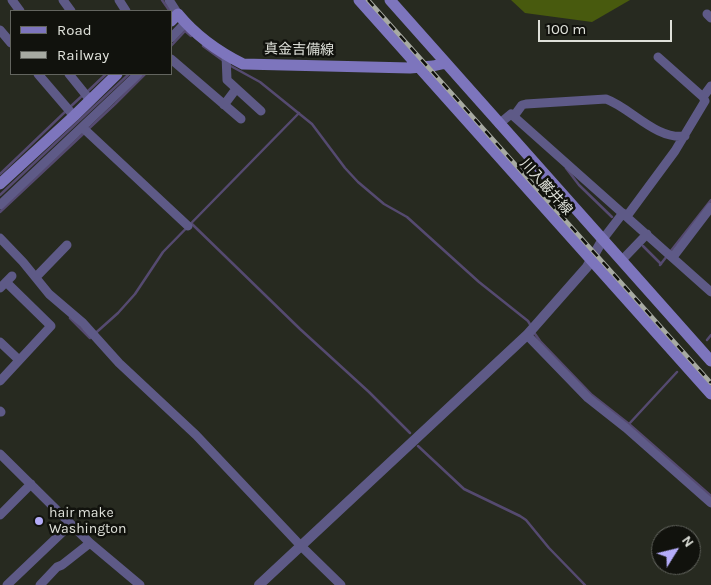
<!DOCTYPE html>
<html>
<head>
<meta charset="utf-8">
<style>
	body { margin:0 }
	#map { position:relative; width:711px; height:585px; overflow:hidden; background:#272a20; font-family:Karla,sans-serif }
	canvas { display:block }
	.legend { position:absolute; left:10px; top:10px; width:162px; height:65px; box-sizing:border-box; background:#11120d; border:1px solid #63655f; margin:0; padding:6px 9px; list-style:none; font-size:15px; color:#dfe1da }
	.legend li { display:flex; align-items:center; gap:10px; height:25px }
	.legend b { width:25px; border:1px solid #63655f }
	.north { position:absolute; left:651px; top:525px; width:50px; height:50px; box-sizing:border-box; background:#11120d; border:1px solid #63655f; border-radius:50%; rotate:54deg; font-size:14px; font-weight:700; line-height:20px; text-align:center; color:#dfe1da }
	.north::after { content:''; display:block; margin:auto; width:18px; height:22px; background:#b4acf9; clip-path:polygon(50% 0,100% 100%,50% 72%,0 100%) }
	.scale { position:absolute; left:538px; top:20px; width:134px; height:22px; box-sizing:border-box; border:2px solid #dfe1da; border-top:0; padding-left:6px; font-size:15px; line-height:18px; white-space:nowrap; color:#dfe1da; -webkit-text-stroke:4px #11120d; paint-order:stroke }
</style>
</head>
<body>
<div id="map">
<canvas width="711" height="585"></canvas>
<ul class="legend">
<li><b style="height:6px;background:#7d75bd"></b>Road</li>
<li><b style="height:6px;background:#a7aaa2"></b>Railway</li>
</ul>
<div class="north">N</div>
<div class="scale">100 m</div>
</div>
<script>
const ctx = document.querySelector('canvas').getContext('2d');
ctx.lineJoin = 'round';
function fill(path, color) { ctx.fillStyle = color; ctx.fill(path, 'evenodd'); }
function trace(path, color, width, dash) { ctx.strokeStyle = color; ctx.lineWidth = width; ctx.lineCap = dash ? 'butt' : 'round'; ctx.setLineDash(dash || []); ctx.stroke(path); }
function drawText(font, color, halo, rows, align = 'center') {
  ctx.font = font + ' Karla,"Noto Sans JP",sans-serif'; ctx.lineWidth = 5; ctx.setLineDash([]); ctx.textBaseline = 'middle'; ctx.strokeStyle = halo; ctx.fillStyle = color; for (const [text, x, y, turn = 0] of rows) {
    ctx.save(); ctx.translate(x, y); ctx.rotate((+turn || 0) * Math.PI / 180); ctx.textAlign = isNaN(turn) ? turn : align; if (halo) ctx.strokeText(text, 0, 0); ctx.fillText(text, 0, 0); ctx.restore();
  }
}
const forest = new Path2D(`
	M511,0H630L592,22L525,13Z`);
const stream = new Path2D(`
	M162,0L169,10
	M184,30L191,36
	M171,46L185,31
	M203,46L225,62
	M229,65L260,82L312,124L345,168L358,182L384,204L407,217L479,282L528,321L531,326
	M87,92L106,74
	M70,107L83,95
	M566,168L579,185L612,217
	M0,174L66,111
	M0,195L129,74
	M0,212L115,104L145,74
	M192,224L300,329L369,392L410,433
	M643,246L661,264
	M670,252L711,200
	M660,265L667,256
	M70,318L90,338L118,313L135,294L163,252L299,113
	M533,331L540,341L592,395L629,424L711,496
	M707,340L711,335
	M629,424L677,372
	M418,446L464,489L520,516L526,520L549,548L585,585`);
const minor = new Path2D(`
	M12,0L20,11
	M63,0L71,11
	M119,0L126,11
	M169,0L178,14
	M707,14L711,18
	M0,30L11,43
	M171,38L185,23
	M226,55L227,80L261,111
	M658,57L703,97
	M171,59L241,119
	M38,74L74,116
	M69,74L90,100
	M224,105L236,89
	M514,116L522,105L526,104L606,99C631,108 656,140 685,136
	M499,124L511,114L711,292
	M82,127L188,226
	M0,205L138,74
	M627,216L675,151L705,101L703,97L711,86
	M0,238L23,262L49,294L83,323L119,363L196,435L300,545L341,585
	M603,239L623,213
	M673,257L711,207
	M622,260L647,234
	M36,277L67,245
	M0,288L12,276
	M527,335L588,398L626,428L711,503
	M0,342L19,360
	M0,381L51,326L6,282
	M0,411L1,412
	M0,454L90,543L140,585
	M0,515L31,484
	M7,585L71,524
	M40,585L57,567L62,565L90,543`);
const tertiary = new Path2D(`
	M259,585L527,335L587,267L603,239`);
const secondary = new Path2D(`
	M359,0L711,394
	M390,0L711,361
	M171,21L178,14C196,36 219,52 243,64L410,68L433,66L446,63
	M0,184L74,116L117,74`);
const rail = new Path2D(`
	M368,0L711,383`);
const markers = [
	[39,521,5,"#b4acf9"]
];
const streetNames = [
	["真金吉備線",299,50,1],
	["川入巌井線",546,187,48]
];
const poiNames = [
	["hair make",49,513],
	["Washington",49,529]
];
fill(forest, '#485a0e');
trace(stream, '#554a70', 2.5);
trace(minor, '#5e5a87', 9);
trace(tertiary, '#5e5a87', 10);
trace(secondary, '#7d75bd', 11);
trace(rail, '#a7aaa2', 4.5);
trace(rail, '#11120d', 2.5, [8]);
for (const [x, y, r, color] of markers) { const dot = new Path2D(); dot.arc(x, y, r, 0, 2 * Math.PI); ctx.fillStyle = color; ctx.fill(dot); trace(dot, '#11120d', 2); }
drawText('14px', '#dfe1da', '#11120d', streetNames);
drawText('14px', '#dfe1da', '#11120d', poiNames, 'left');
</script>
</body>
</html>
